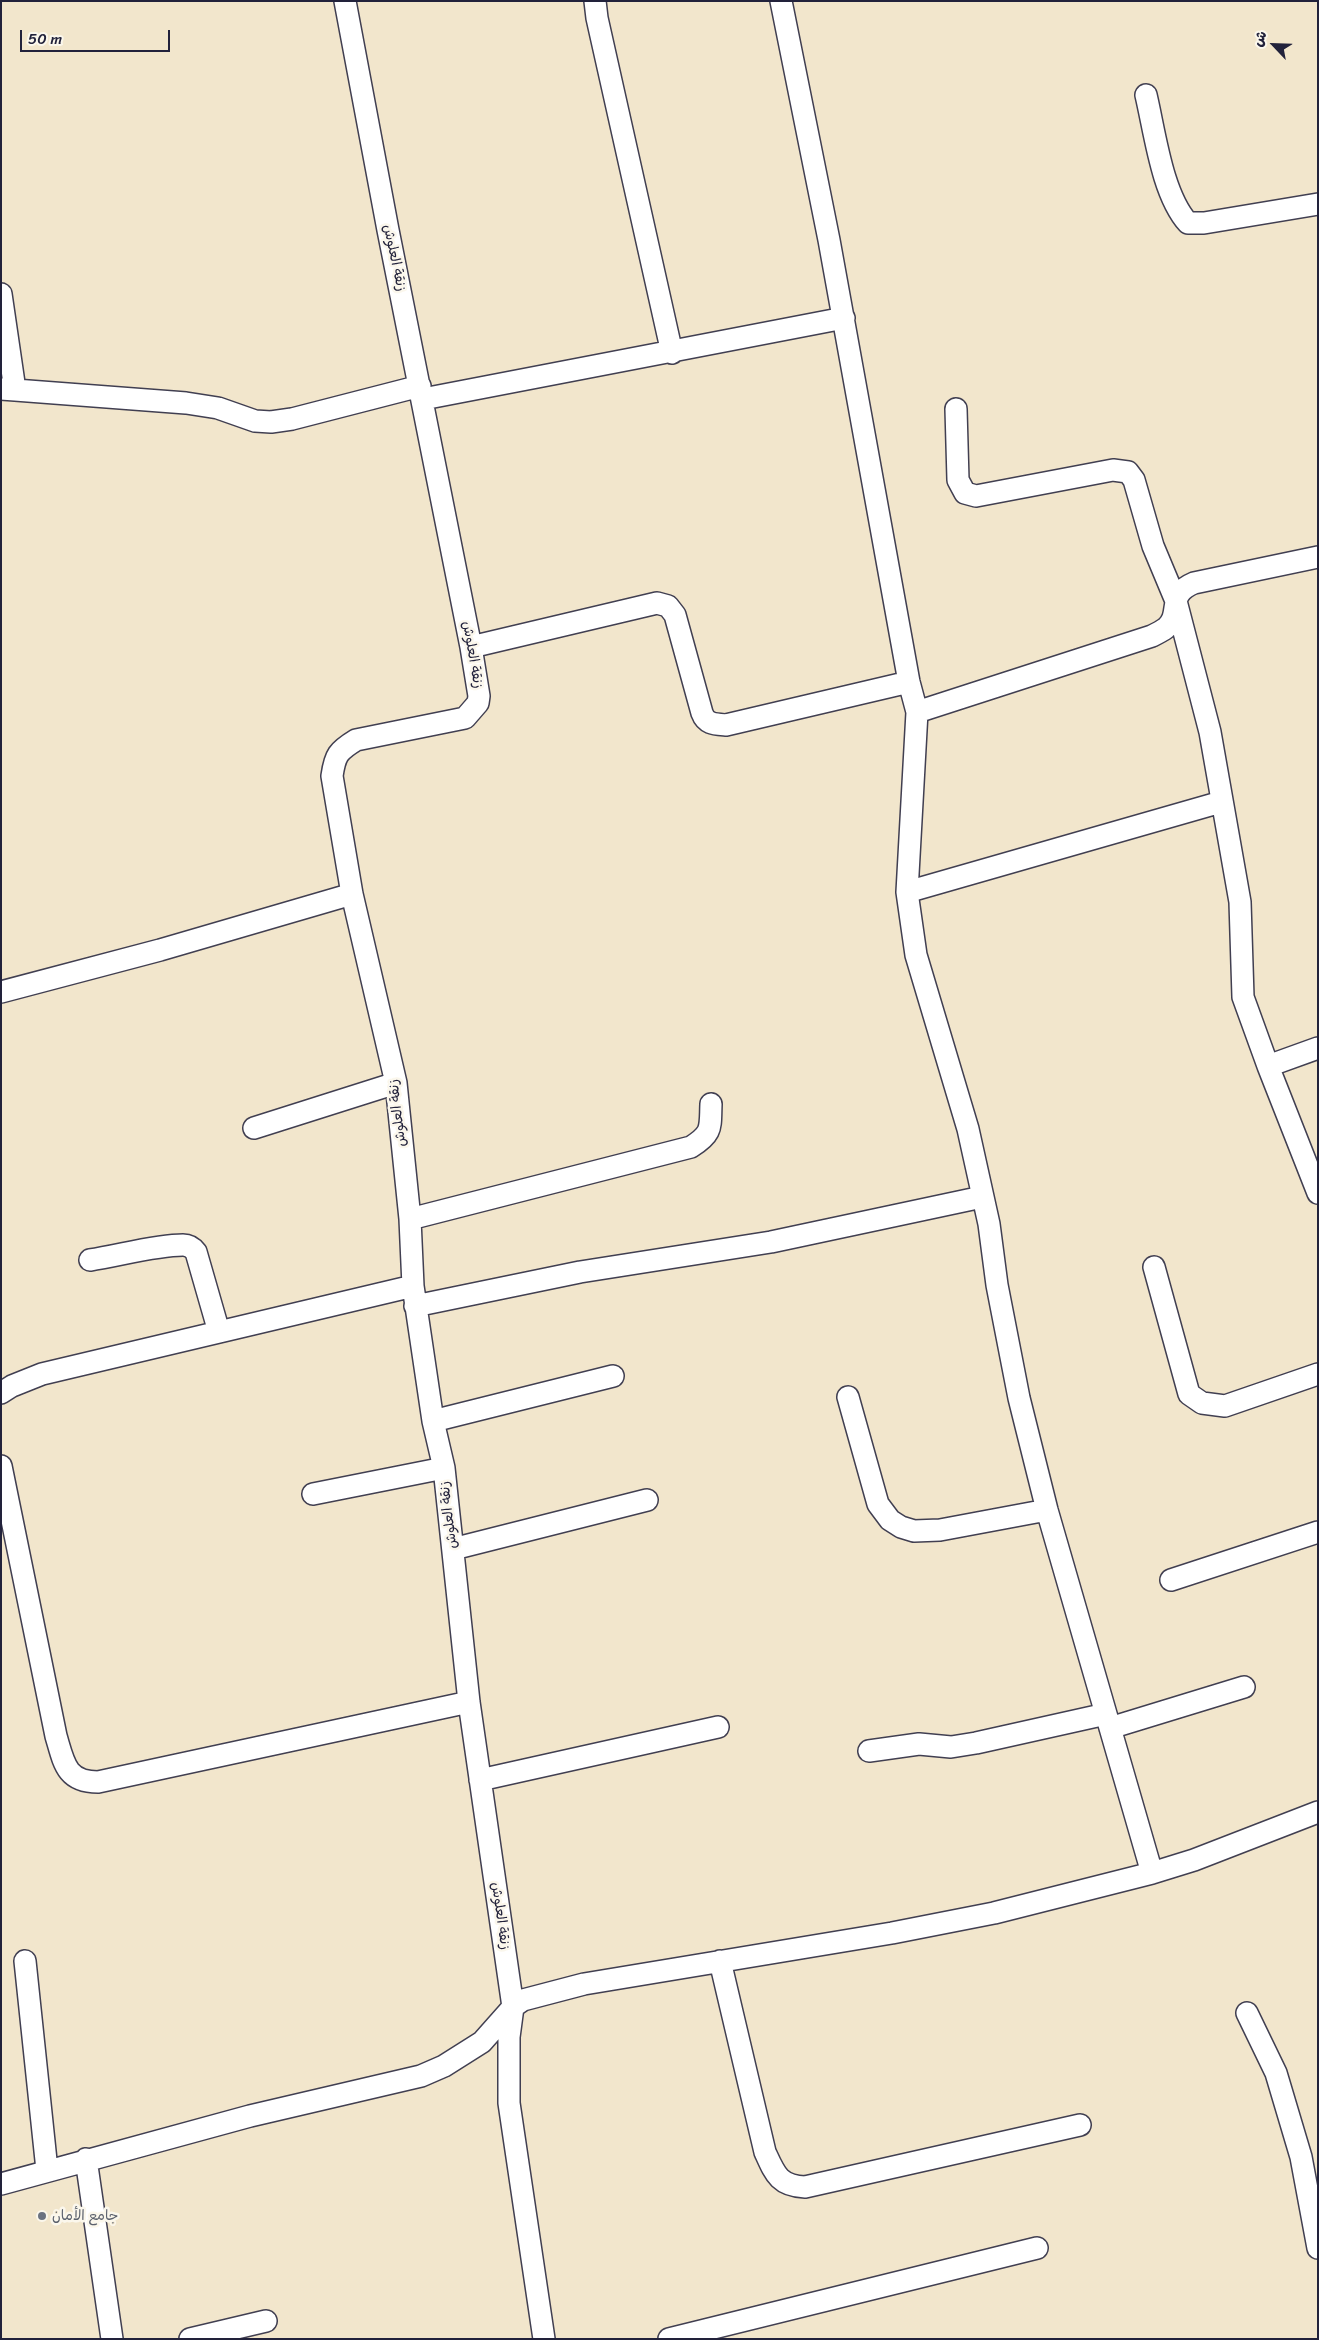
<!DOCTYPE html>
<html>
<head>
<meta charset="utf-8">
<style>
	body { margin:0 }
	#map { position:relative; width:1319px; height:2340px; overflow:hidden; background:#f2e6cc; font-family:Sriracha,"Playpen Sans Arabic",sans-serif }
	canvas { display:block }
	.frame { position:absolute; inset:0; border:2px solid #22223b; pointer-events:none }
	.north { position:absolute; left:1249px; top:20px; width:50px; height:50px; -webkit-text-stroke:4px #fbf7ec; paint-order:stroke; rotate:294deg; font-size:14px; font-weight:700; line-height:20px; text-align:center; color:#22223b }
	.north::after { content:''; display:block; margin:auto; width:18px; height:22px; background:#22223b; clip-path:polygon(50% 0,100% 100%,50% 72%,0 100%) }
	.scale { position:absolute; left:20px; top:30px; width:150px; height:22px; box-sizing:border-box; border:2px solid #22223b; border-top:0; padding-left:6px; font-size:15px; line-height:18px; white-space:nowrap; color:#22223b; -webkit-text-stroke:4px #fbf7ec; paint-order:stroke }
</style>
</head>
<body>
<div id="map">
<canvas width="1319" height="2340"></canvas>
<div class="frame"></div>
<div class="north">ش</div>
<div class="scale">50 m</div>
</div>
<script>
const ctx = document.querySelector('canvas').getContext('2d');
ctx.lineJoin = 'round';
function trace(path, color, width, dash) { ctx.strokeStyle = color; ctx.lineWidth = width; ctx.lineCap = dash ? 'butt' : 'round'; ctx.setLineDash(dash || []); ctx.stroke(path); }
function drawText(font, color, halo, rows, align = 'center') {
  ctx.font = font + ' Sriracha,"Playpen Sans Arabic",sans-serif'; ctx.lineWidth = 5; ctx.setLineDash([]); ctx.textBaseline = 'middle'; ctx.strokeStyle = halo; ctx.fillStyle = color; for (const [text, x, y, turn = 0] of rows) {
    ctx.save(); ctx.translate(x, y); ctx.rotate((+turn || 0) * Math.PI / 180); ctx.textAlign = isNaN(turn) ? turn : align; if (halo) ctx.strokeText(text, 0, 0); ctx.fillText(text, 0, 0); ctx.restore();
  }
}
const minor = new Path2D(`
	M345,1L388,230L471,647L479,696L478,703L465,718L356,740C338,751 335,755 332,776L352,894L396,1083L410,1219L413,1286L433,1421L444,1468L469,1702L513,2007L509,2037V2103L544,2339
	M595,1L597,18L672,353
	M781,1L829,240L909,682L917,712L907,892L916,955L968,1129L989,1224L997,1285L1019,1398L1047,1510L1152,1873
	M1146,95C1155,133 1162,194 1188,223H1204L1318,204
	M1,294L15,390L1,389
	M15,390L186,403L218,408L255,421L271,422L292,419L420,386
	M423,399L844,318
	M956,409L958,480L965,493L976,496L1113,470L1128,472L1134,480L1153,546L1176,601L1210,732L1240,902L1243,997L1268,1066L1318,1193
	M471,647L657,603L668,606L675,615L702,713C706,724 714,724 726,725L909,682
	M917,712L1152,636C1156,634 1162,631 1166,628C1183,613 1165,595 1194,583L1318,557
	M907,892L1221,802
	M1,992L160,950L352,894
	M1268,1066L1318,1048
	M254,1128L396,1083
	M410,1219L691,1147C713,1133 710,1128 711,1104
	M90,1260C118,1256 155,1245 183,1245C188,1245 193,1248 196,1252L219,1332
	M1154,1267L1189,1394L1202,1403L1225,1406L1318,1374
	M415,1306L580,1272L771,1242L982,1197
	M1,1393L12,1386L42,1374L413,1286
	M848,1397L878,1504L890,1520L901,1527L914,1531L940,1530L1047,1510
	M433,1421L613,1376
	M1,1466L56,1736C64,1763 66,1782 98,1782L469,1702
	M313,1494L444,1468
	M453,1549L647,1500
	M1171,1580L1318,1532
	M1110,1728L1244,1687
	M869,1751L919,1744L951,1747L976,1743L1106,1714
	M480,1780L718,1727
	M25,1961L47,2170
	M720,1961L765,2152C775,2174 779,2186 805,2187L1080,2125
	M1247,2013L1276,2073L1301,2157L1318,2248
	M86,2159L112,2339
	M1,2184L250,2116L421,2076L444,2066L482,2042L513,2007L523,2000L584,1984L892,1933L994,1913L1152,1873L1194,1860L1318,1812
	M190,2339L266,2321
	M669,2339L1037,2248`);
const markers = [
	[42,2216,5,"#6b7280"]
];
const streetNames = [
	["زنقة العلوش",394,258,78],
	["زنقة العلوش",472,655,80],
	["زنقة العلوش",398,1113,-97],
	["زنقة العلوش",449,1515,-97],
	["زنقة العلوش",500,1916,82]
];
const worshipNames = [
	["جامع الأمان",52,2216]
];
trace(minor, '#413f51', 24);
trace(minor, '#fff', 21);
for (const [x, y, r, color] of markers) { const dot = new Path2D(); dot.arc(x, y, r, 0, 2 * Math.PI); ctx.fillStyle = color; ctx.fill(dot); trace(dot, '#fbf7ec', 2); }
drawText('14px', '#22223b', '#fbf7ec', streetNames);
drawText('14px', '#5b616d', '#fbf7ec', worshipNames, 'left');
</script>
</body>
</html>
